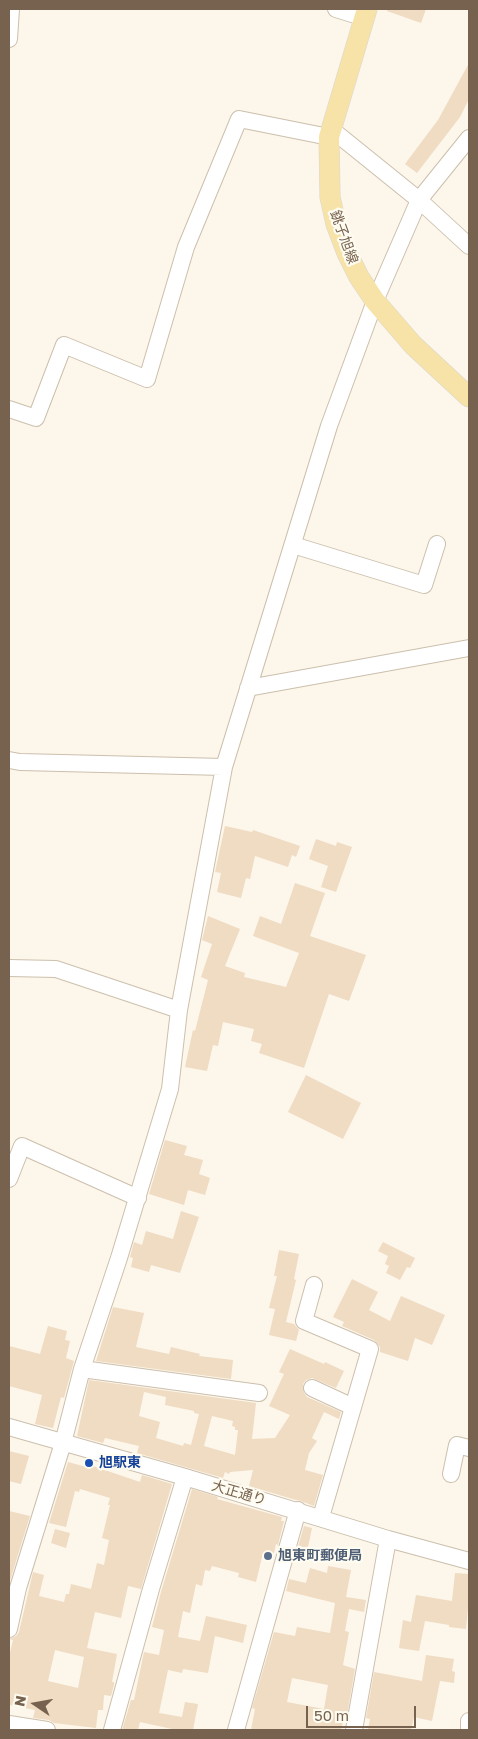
<!DOCTYPE html>
<html>
<head>
<meta charset="utf-8">
<style>
	body { margin:0 }
	#map { position:relative; width:478px; height:1739px; overflow:hidden; background:#fcf7ea; font-family:"Golos Text",sans-serif }
	canvas { display:block }
	.frame { position:absolute; inset:0; border:10px solid #76624e; pointer-events:none }
	.north { position:absolute; left:10px; top:1679px; width:50px; height:50px; -webkit-text-stroke:4px #fefbf1; paint-order:stroke; rotate:282deg; font-size:14px; font-weight:700; line-height:20px; text-align:center; color:#76624e }
	.north::after { content:''; display:block; margin:auto; width:18px; height:22px; background:#76624e; clip-path:polygon(50% 0,100% 100%,50% 72%,0 100%) }
	.scale { position:absolute; left:306px; top:1706px; width:110px; height:22px; box-sizing:border-box; border:2px solid #76624e; border-top:0; padding-left:6px; font-size:15px; line-height:18px; white-space:nowrap; color:#76624e; -webkit-text-stroke:4px #fefbf1; paint-order:stroke }
</style>
</head>
<body>
<div id="map">
<canvas width="478" height="1739"></canvas>
<div class="frame"></div>
<div class="north">N</div>
<div class="scale">50 m</div>
</div>
<script>
const ctx = document.querySelector('canvas').getContext('2d');
ctx.lineJoin = 'round';
function fill(path, color) { ctx.fillStyle = color; ctx.fill(path, 'evenodd'); }
function trace(path, color, width, dash) { ctx.strokeStyle = color; ctx.lineWidth = width; ctx.lineCap = dash ? 'butt' : 'round'; ctx.setLineDash(dash || []); ctx.stroke(path); }
function drawText(font, color, halo, rows, align = 'center') {
  ctx.font = font + ' "Golos Text","Noto Sans JP",sans-serif'; ctx.lineWidth = 4.5; ctx.setLineDash([]); ctx.textBaseline = 'middle'; ctx.strokeStyle = halo; ctx.fillStyle = color; for (const [text, x, y, turn = 0] of rows) {
    ctx.save(); ctx.translate(x, y); ctx.rotate((+turn || 0) * Math.PI / 180); ctx.textAlign = isNaN(turn) ? turn : align; if (halo) ctx.strokeText(text, 0, 0); ctx.fillText(text, 0, 0); ctx.restore();
  }
}
const building = new Path2D(`
	M387,9H426L421,23L387,11Z
	M469,63V99L460,117L417,173L405,164L438,120Z
	M225,826L252,832L253,830L300,846L296,857L292,855L288,867L255,856L250,879L246,878L241,898L217,892L221,873L215,872Z
	M316,839L336,846L337,842L352,847L336,892L321,887L328,866L309,859Z
	M295,883L325,893L310,936L366,955L349,1001L329,994L304,1068L259,1053L262,1044L251,1041L254,1029L223,1022L218,1046L213,1045L207,1071L185,1067L193,1030L195,1031L208,980L201,977L212,944L202,940L208,916L240,929L225,966L245,973L244,977L286,987L299,953L253,936L260,916L281,924Z
	M306,1075L361,1103L343,1139L288,1112Z
	M165,1140L187,1146L184,1155L203,1160L199,1174L210,1178L205,1195L188,1190L184,1205L149,1194Z
	M181,1211L199,1217L180,1273L151,1265L149,1272L131,1267L133,1258L130,1257L134,1242L142,1245L146,1231L173,1239Z
	M383,1242L415,1258L410,1268L407,1267L400,1280L386,1273L389,1266L385,1264L388,1256L378,1251Z
	M279,1250L299,1254L294,1279L296,1280L286,1322L294,1324L299,1330L296,1341L269,1335L275,1309L269,1308L277,1276H274Z
	M352,1279L378,1292L369,1310L390,1321L401,1296L445,1315L432,1345L415,1338L408,1361L380,1352V1347L374,1340L342,1326L344,1322L333,1317Z
	M113,1307L144,1313L136,1347L169,1354L171,1347L200,1354L199,1356L233,1360L231,1379L96,1361Z
	M48,1326L67,1331L65,1340L70,1341L66,1358L74,1361L64,1398L61,1397L53,1428L35,1424L42,1395L9,1386V1346L40,1354Z
	M290,1349L324,1364L325,1362L344,1371L336,1388L312,1378L306,1380L303,1384L304,1393L307,1397L341,1412L339,1419L324,1412L312,1438L317,1441L309,1453L305,1470L323,1475L314,1506L301,1501L296,1500L249,1486L253,1470L230,1472L229,1474L225,1472L223,1478L137,1453L139,1446L105,1438L103,1443L77,1436L89,1380L256,1403L252,1439L275,1438L290,1415L269,1406L284,1374L279,1372ZM144,1392L166,1397L165,1405L194,1411V1413L199,1414L191,1445L184,1443L183,1446L156,1438L160,1422L139,1416ZM212,1416L233,1421L232,1426L235,1427V1430H238L235,1455L204,1446Z
	M9,1451L29,1456L21,1484L9,1481Z
	M68,1462L90,1468V1465L140,1482L142,1475L172,1484L141,1589L128,1586L121,1618L95,1612L87,1648L117,1654L112,1682H114V1685L111,1696L104,1695L103,1710H98L96,1728L54,1723L49,1720L33,1718L35,1710L9,1705V1657L13,1640L9,1639L16,1636L19,1632L33,1572L44,1575L39,1596L64,1602L66,1594H69L71,1584L91,1589L97,1563L104,1565L109,1540L102,1538L110,1505H108L110,1498L80,1489L79,1492L75,1491L66,1527L49,1523ZM55,1650L84,1657L78,1688L48,1681Z
	M192,1489L218,1497L217,1499L282,1517L281,1521H284L278,1545L276,1544L274,1553L266,1551L265,1558L262,1557L256,1582L238,1577L239,1573L212,1566L210,1571L205,1570L202,1586L196,1584L190,1613L183,1611L178,1637L200,1641L206,1616L247,1625L243,1643L215,1636L208,1673L183,1669L182,1673L168,1670L159,1713L182,1717L185,1702L198,1704L193,1730H171L172,1729L140,1722L138,1730H122L131,1700H134L144,1652L159,1655L164,1630L152,1627L161,1592Z
	M9,1511L30,1516L9,1584Z
	M304,1526L312,1528L307,1552L297,1550Z
	M55,1529L70,1533L66,1548L51,1543Z
	M328,1566L351,1570L346,1597L366,1600L364,1612L349,1609L345,1631L349,1632L343,1665L355,1669L347,1715L344,1721H343L341,1730H251L255,1709L252,1708L274,1632L295,1636L297,1627L330,1633L335,1603L286,1591L289,1579L306,1583L310,1568L327,1573ZM292,1678L328,1685L324,1709L287,1702Z
	M455,1573L469,1574V1597L466,1629L449,1627V1625L425,1621L419,1651L399,1648L403,1620L411,1622L416,1595L452,1601Z
	M426,1655L454,1659L452,1671L455,1672L454,1683L440,1681L432,1721L414,1717L411,1730H368L370,1719L366,1718L374,1672L422,1681Z`);
const minor = new Path2D(`
	M336,9L365,18
	M9,39L11,9
	M331,129L419,200L469,246
	M9,409L36,418L64,345L147,379L186,247L239,119L329,137
	M293,545L424,585L437,544
	M248,688L469,648
	M9,760L20,762L224,767
	M9,968L56,969L179,1010
	M9,1179L22,1146L138,1198
	M314,1285L304,1321L370,1349L321,1517
	M82,1369L259,1393
	M312,1388L353,1407
	M9,1427L185,1477L388,1539L469,1561
	M451,1474L457,1445L469,1448
	M9,1629L18,1588L63,1443L82,1369L119,1258L170,1089L179,1010L224,767L329,426L375,301L419,200L469,138
	M9,1724L47,1730
	M112,1730L151,1589L185,1477
	M236,1730L298,1510
	M354,1730L388,1539
	M469,1730V1721`);
const major = new Path2D(`
	M367,9L329,137L330,197L336,224L347,253L359,277L375,301L413,345L469,397`);
const markers = [
	[89,1463,5,"#1a4fb4"],
	[268,1556,5,"#5c6f8a"]
];
const streetNames = [
	["銚子旭線",344,237,70],
	["大正通り",239,1493,16]
];
const transitNames = [
	["旭駅東",99,1463]
];
const serviceNames = [
	["旭東町郵便局",278,1556]
];
fill(building, '#f0dbc3');
trace(minor, '#ccbfad', 18);
trace(major, '#dbd6d1', 21);
trace(minor, '#fff', 16);
trace(major, '#f7e3a7', 20);
for (const [x, y, r, color] of markers) { const dot = new Path2D(); dot.arc(x, y, r, 0, 2 * Math.PI); ctx.fillStyle = color; ctx.fill(dot); trace(dot, '#fefbf1', 2); }
drawText('14px', '#76624e', '#fefbf1', streetNames);
drawText('bold 14px', '#164399', '#fefbf1', transitNames, 'left');
drawText('bold 14px', '#4e5e75', '#fefbf1', serviceNames, 'left');
</script>
</body>
</html>
